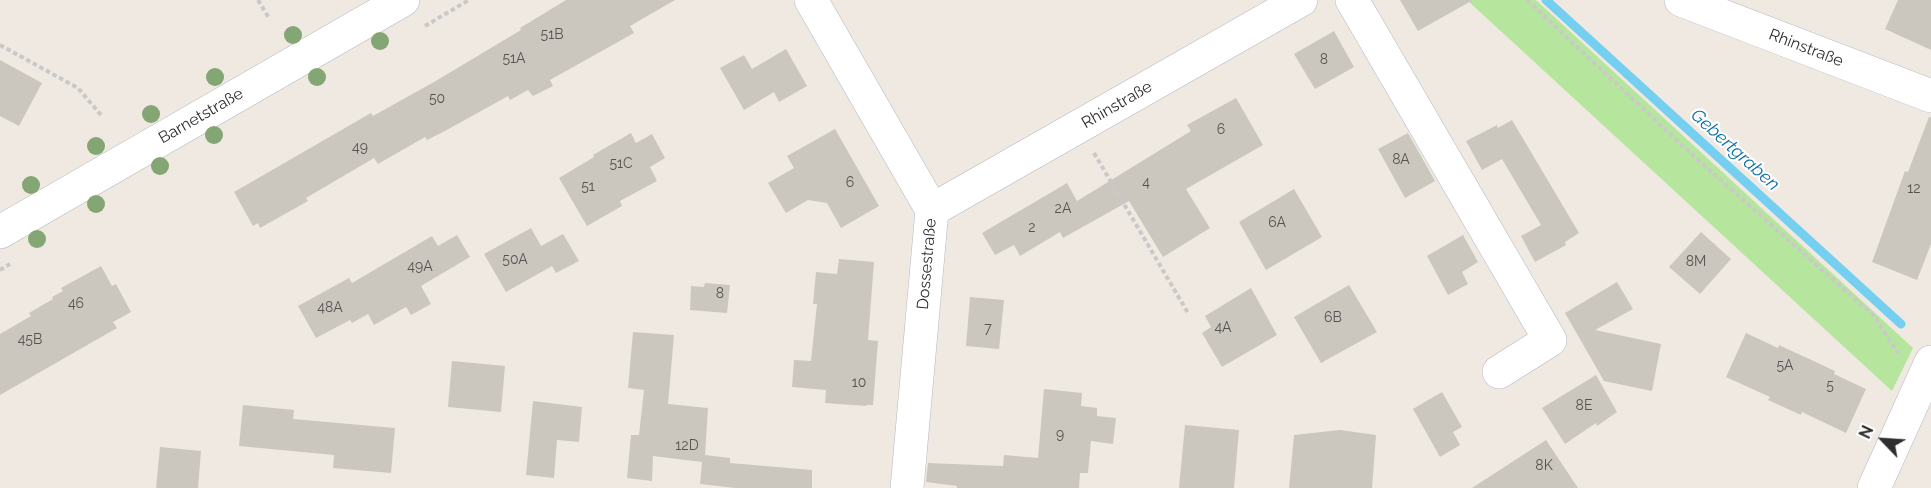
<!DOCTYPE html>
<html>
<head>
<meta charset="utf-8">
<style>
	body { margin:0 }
	#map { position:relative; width:1931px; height:488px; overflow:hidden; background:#efe9e1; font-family:Raleway,sans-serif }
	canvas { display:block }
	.north { position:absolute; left:1853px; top:410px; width:60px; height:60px; -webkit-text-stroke:4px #fff; paint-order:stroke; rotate:295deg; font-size:16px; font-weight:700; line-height:24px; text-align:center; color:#2e2e2e }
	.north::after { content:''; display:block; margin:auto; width:21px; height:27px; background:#2e2e2e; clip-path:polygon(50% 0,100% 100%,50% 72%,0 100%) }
</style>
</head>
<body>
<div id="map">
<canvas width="1931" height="488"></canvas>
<div class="north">N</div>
</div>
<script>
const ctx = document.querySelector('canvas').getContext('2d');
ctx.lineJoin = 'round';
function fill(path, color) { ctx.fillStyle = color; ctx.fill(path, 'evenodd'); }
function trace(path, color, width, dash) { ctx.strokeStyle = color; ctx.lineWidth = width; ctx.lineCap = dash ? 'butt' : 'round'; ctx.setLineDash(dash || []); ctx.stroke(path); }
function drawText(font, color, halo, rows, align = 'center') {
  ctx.font = font + ' Raleway,sans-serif'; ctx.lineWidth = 4.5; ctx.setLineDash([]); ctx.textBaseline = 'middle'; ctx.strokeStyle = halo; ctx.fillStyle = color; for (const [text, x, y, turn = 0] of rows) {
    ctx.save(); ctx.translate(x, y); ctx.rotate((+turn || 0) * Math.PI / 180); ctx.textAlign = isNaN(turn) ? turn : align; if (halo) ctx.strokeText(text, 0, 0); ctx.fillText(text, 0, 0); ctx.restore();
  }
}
const green = new Path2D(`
	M1467,0H1536L1913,348L1892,391Z`);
const stream = new Path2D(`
	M1546,0L1901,324`);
const building = new Path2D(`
	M566,0H675L630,26L634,33L550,80L553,86L533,96L528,90L510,100L508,96L445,131L427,140L425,137L378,164L374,158L306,198L308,201L260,228L258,223L253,226L234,192L371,113L373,116L434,82L521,30L520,28Z
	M1400,0H1473L1418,31Z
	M1898,0H1931V50L1885,29Z
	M1334,31L1354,67L1315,89L1294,54Z
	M786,49L807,86L779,102L774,92L744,110L720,68L744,55L752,69Z
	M0,60L42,83L19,126L0,116Z
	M1236,98L1263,145L1186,189L1210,228L1163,257L1129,201L1063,238L1060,232L1020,256L1014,245L995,255L982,233L1067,183L1077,201L1191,131L1187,125Z
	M1929,117H1931V244L1917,280L1872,262L1905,171L1908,172Z
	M1512,120L1579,233L1565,242L1566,245L1535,262L1521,236L1541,225L1502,159L1482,170L1466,141L1497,125L1498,128Z
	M835,129L879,206L841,228L827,203L808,200L786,213L768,183L794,168L787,156Z
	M631,133L636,143L652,134L665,158L650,167L657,181L620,201L622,206L587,226L559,178L594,157L593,155Z
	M1408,133L1435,181L1405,198L1378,149Z
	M1294,189L1322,237L1266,270L1239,222Z
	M531,228L541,246L563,234L579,261L556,273L552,266L506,292L484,254Z
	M1701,232L1731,259L1700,294L1669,267Z
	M457,235L470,257L421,286L431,304L411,315L406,307L374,325L368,314L352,323L350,320L316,338L298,306L349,278L352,283L432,236L438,246Z
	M1463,235L1478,262L1462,272L1468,284L1448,295L1427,256Z
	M839,259L874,262L868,340L878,341L873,405H866V406L825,403L826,390L792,387L794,360L811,361L817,304H813L816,272L837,274Z
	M101,266L112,286L116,284L131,312L113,322L117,328L0,395V334L31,316L29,313L53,299L52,297L63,291L61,288Z
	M1617,282L1633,309L1595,330L1661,344L1652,391L1604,381L1565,313Z
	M705,283L730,285L727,313L690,310L691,286L704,287Z
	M1349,285L1377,332L1321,363L1294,317Z
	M1251,288L1277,335L1222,367L1202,333L1211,327L1205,316Z
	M970,297L1004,300L999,349L966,346Z
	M633,332L674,335L668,404L708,408L705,455L730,458V463L812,470V488H735L700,484L702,462L653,456L652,481L627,478L631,435H639L644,390L628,388Z
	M1746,333L1778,348L1779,345L1835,371L1834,374L1866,389L1846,433L1802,412L1801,415L1768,400L1770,397L1726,377Z
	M452,361L505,366L501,412L448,407Z
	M1596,375L1617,412L1597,426L1596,423L1565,444L1542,408Z
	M1044,389L1082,393L1081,406L1097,408V416L1116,418L1113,444L1091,441L1088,473H1080L1079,488H957V486L926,482L928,463L1003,466L1004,455L1038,458Z
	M1442,392L1462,427L1453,432L1460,445L1440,457L1413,409Z
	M533,401L582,407L579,442L557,440L554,478L526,475Z
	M243,405L294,410L293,419L395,428L391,473L333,468L334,455L239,446Z
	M1185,425L1239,430L1234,488H1179Z
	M1340,430L1376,435L1372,488H1289L1294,435Z
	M1546,440L1578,488H1472Z
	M160,447L201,451L198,488H156Z`);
const path = new Path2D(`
	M258,0L269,18
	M1527,0L1686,149L1874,316L1900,356
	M425,26L469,0
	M0,45L78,88L101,115
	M1094,153L1188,313
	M0,270L10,264`);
const minor = new Path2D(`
	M811,0L932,210L907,488
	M1352,0L1550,340L1499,372
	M1681,0L1931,96
	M932,210L1301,0
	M0,232L403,0
	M1874,488L1931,362`);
const trees = [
	[293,35],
	[380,41],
	[215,77],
	[317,77],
	[151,114],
	[214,135],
	[96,146],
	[160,166],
	[31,185],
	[96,204],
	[37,239]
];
const numberNames = [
	["51B",552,35],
	["51A",514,59],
	["8",1324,60],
	["50",437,99],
	["6",1221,130],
	["49",360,148],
	["8A",1401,160],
	["51C",621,164],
	["6",850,183],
	["4",1146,183],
	["51",588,187],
	["12",1914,189],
	["2A",1063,209],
	["6A",1277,223],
	["2",1032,228],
	["50A",515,260],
	["8M",1696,262],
	["49A",420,267],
	["8",720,294],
	["46",76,304],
	["48A",330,308],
	["6B",1333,318],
	["4A",1223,328],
	["7",988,329],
	["45B",30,340],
	["5A",1785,366],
	["10",859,383],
	["5",1830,386],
	["8E",1584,406],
	["9",1060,435],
	["12D",687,446],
	["8K",1544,466]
];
const streetNames = [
	["Rhinstraße",1806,48,21],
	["Rhinstraße",1117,105,-30],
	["Barnetstraße",201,116,-30],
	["Dossestraße",927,264,-85]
];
const waterNames = [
	["Gebertgraben",1735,150,42]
];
fill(green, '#b6e59e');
trace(stream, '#75cff0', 9);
fill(building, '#cbc7bf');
trace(minor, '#b4b7c1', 34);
trace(path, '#c9c9c9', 4, [4.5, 3]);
trace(minor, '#fff', 33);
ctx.fillStyle = '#84a574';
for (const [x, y] of trees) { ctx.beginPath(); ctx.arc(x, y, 9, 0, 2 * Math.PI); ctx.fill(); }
drawText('14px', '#555452', null, numberNames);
drawText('16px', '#2e2e2e', '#fff', streetNames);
drawText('italic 18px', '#0d6fa3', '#fff', waterNames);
</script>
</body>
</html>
